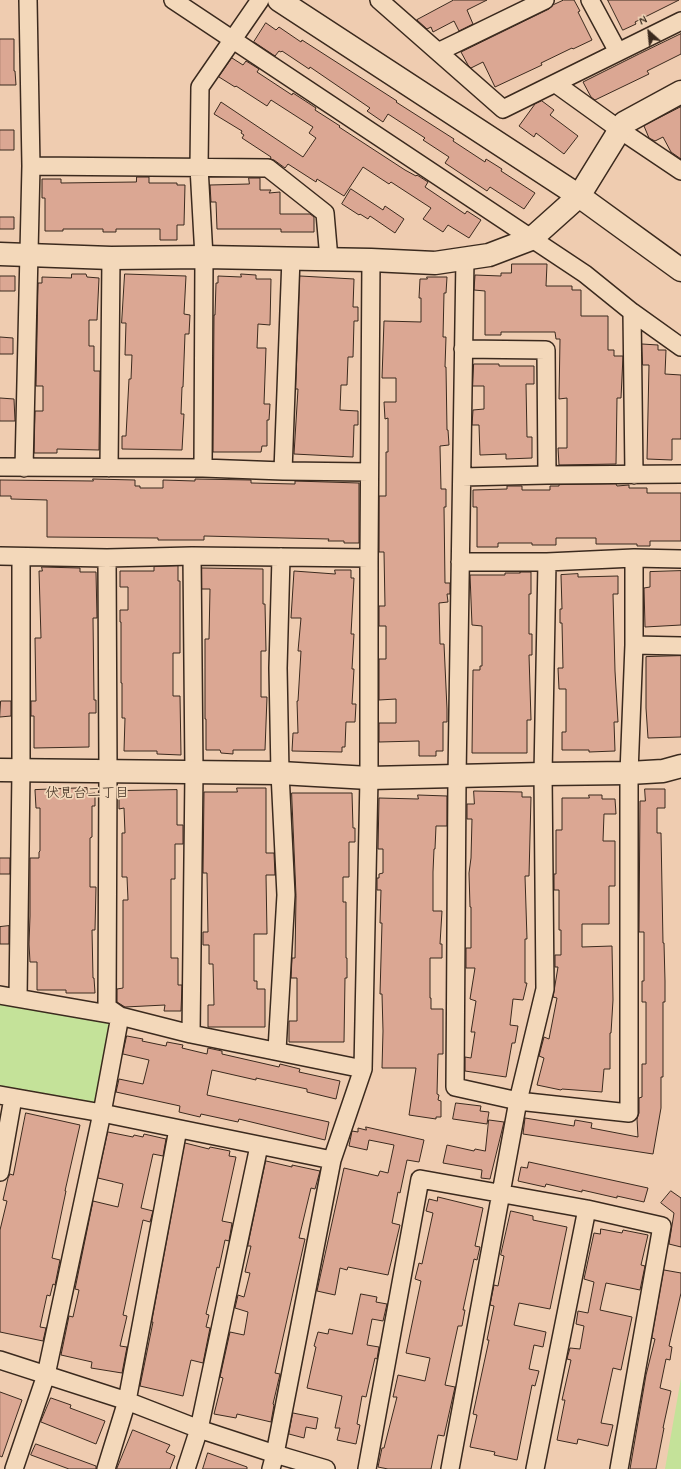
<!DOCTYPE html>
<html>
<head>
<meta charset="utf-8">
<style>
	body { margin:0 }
	#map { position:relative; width:681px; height:1469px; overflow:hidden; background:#efccb0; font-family:Mynerve,sans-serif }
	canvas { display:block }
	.north { position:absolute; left:629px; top:12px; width:40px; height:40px; -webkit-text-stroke:3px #f3d8ba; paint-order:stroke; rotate:333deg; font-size:11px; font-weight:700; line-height:16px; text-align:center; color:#3b2a1e }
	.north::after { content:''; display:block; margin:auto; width:14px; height:18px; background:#3b2a1e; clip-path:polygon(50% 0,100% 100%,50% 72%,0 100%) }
</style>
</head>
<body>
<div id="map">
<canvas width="681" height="1469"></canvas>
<div class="north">N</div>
</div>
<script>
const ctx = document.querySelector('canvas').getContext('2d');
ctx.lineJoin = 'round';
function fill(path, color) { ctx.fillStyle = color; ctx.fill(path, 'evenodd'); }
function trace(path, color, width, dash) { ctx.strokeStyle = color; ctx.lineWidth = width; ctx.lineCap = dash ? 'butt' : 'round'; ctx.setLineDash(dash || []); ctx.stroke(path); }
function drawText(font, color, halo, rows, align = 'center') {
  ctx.font = font + ' Mynerve,"Klee One",sans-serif'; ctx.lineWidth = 3.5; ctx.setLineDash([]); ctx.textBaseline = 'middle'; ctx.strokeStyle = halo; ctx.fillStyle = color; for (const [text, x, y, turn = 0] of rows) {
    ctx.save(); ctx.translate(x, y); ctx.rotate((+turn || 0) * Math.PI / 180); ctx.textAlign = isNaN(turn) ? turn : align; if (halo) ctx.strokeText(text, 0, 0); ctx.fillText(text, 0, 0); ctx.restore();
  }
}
const green = new Path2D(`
	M0,1001L115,1022L98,1107L0,1086Z
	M681,1378V1469H665Z`);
const building = new Path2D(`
	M454,0H487L467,10L473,24L459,31L454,21L433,32L431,27L427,29L417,20Z
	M564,0H574L580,11L578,12L592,40L573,49L572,48L541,63L542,65L495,87L483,62L471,68L468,65L461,52L549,9L553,5Z
	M608,0H679L635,22L636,24L623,30Z
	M266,23L276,30L279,27L301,42L302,40L397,101L396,102L454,139L453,141L485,162L486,159L502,169L501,171L535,193L524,209L490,187L487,191L445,163L449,157L423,140L425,138L388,114L383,122L367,111L370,108L310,67L309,69L282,51L281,52L279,51L275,56L254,42Z
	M681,34V54L647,71L649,74L595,100L591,97L583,82L639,54Z
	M0,39H14V71H15L16,85H0Z
	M232,58L243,65L246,61L259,69L257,72L292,95L293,93L316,108L315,110L340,126L339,127L405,170L416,176L417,175L428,182L425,187L465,214L467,211L481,220L469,238L448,225L443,232L423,219L431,208L391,182L389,184L363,167L344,196L317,179L316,182L288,164L285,168L274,160L270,159L271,157L242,138L244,135L241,133L242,131L214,114L221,102L303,157L316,138L309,133L313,127L271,100L267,106L236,86L235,87L219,77Z
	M542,101L554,110L550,115L578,136L564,154L536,133L534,137L519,126L535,104Z
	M681,107V159L671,152L663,137L655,141L649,138L644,126Z
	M0,130H14V150H0Z
	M137,177H149V183H177V185H185L184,225H177V240H160V229H116V232H103V229H63V231H45V198H42V179H61V183L136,182Z
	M249,178H260V190H271L269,193L280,192V214H310L314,217V232H281V229H217L216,202H211L210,185L249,184Z
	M351,189L383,210L385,206L404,219L395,233L370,216L368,219L360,214L359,215L342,204Z
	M0,217H14V229H0Z
	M512,264H547L546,286H572V290H581V316H608V350H614V356H623L621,398H617L616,464L559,465L558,448H567V398L559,399L560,339H556L555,332H501V335H485V291L474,290L475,275L501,276V273H511Z
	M72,274H86L87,277L99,278L97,320H89V346H94V371H100L99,450L57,449V453H34L35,411H43V386H36L38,283H42V277L71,278Z
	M125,274L186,276L184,314L190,315L189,334H185L183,387H182L181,414H184L182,450L122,449V436H126L129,379H131L132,355H125L126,323H122Z
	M241,274L256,275V279H271L270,325L258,324L257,348H266L264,404H270L269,420H267V446H262L261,452H213L214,315H215L216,283H218V276L241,277Z
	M0,276H15V291H0Z
	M300,276L354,279L353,307H358V321H354L353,357H348L347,385H341L340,410L358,411V425H354L353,457L294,454L298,389H296Z
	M427,277H447L446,293H444L443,337H446L445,367H446L447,430H448L449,445L440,446L441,489H446V507H444L445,583H450V594H447L448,602L439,603L440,644H444L447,709V722H443V751H436V756H419V741L379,742V723H396V699L379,700V659H386V626H379V606H385L384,552H379V496H386V452H388V418L385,419L384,402H396V378H382L384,321L421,322V298H419L420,279H427Z
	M0,337L13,338V354H0Z
	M642,344L658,345V350H666L665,374L681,375V439H672V460L647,459L649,365H643Z
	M474,364H499V366H534V384H526L527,437H532V458L506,459V454L480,455L479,425H472L473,410L484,409V386H473Z
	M0,398L14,399L15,421H0Z
	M93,479L135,480V486H140V488H163V480L195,481V479L251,480V483L295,484V481L359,483V543H344V541H328L329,539L285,538L204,536V540H158V538L47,537V500L11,499V496H0V480L93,481Z
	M616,484L617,486L629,485V488H647V493H681V541H650V546H637V544H596V538H556V545H532V543H498V547H477V507H473V490L507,489V486H522V490H550V486H559V485Z
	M178,566V581H180V653H173V696H180L181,755L157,754V751H124L125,718H122V683H121V622H120V610H128V587H120V571H154V567Z
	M42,567L80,568V572H96L97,618H93L94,700H96V713H89V747L34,748V716H31V701H36L35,638H41L39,571H42Z
	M202,568L263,569V604H265L266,651H261V697H267L265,750H233V754L221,753L220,750H206V719H205V639H209L210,589H202Z
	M335,570H351V578H354L351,634H354L352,669H354L352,704H356L355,722H346L345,747H342V752L292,751L293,733H298L297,701H298L301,651H298L301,618H291L294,571L335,574Z
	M681,571V625L645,627L644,588L650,587V572Z
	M520,572H531V594H529V634H532V655H529L531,720H527V753H472L473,670H480V666H482V626L472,625L470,575H505V573H520Z
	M578,574V577L618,576V594H613L615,671L618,722H614L615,751L589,752V750H562V732H566V689H559L558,668H563L562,623H560V609H562L561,575Z
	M681,656V737L648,738L646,708V657Z
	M1,701H11V716L0,717Z
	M87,788V794L95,793V806H92V837L90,838V887H96L95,930H92L93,978H94L95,993H66V990H37V962H30L29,944L30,916V858H39V852L40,851V808H36L35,790Z
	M237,788H266V853H274L275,875H266L267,934H254V981H257V989H265V1027H208V1005H214L213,964H209V945H203V932H208L207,873H203L204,792H237Z
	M645,789H665V808H657V833H661L663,943H664L665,981V1002H663V1077H661V1108L653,1154L523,1134L525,1118L574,1126L575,1120L592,1123L591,1128L638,1137L637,1119L639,1113V1098L642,1097V1064H646V1002H642V981H644V932H639L640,801H645Z
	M177,790V825H183V844H175V879H171V958H178V985H182L181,1011H164L165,1005L125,1007L117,1002V989L123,988V900H128L127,877H122V833H125L124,808L119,809V791Z
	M474,791L522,792V797H531L529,876H525L527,939H525V983H527L523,1000L513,999L510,1025L518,1026L515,1043H512L506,1077L465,1071V1057L471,1058L475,1032H471L476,1001L470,999L475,968H466V948H471V907H470L469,873L471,858L472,819H467V804H474Z
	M292,793H352L353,828H355V842H349V877H343V902H346V958H347V978H345L344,1042H289V1021H297V978H291L292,958H295L296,896Z
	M418,795L447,796V826H436L435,849H434L433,872V911H442L440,944H442V958H430V998H431V1009H443V1054H438L437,1094L439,1095L438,1100L441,1101V1117H436V1119L409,1115L416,1068H382L383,1031L382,994H380L382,923H380L381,890H377V878H379V874L383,873V849H378L379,798L418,799Z
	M589,795H602V799H615L616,814H604L603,841H615V886H609V924H582V947L612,946L613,1000L611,1033H610V1069H604L602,1092L562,1089L561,1090L537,1085L544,1058L539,1056L544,1037L549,1039L557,998L553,997L558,967H555V955H561V930H559V890H554V874H556V830H562V798H589Z
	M0,858H10V874H0Z
	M9,926V944H0V927Z
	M127,1036L143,1039L142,1041L166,1046L167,1042L183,1045L182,1048L207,1054L208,1048L222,1051V1054L279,1067L280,1064L300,1069L299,1072L340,1081L336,1099L307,1092V1089L256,1078V1080L212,1070L207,1095L329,1122L325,1140L239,1119L238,1122L201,1114L200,1117L179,1112L180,1106L116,1092L119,1079L143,1084L149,1060L123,1054Z
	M456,1103L481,1106L480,1111L489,1112L487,1124L453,1119Z
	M26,1113L80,1125L65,1191H66L52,1258L60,1260L55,1285L53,1284L50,1296L47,1295L40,1327L46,1328L43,1341L0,1332V1230L7,1201L3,1200L8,1178L10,1174L13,1175Z
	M489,1120L504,1122L490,1179L481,1178L482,1170L443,1163L447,1145L474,1151L475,1149L485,1151Z
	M366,1127L424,1140L419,1162L407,1160L400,1193L398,1192L392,1223L400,1225L388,1275L348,1267L347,1270L340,1268L335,1295L317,1291L344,1168L378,1176L380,1171L388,1173L394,1145L369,1140L367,1150L349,1146L352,1131L358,1132V1128L366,1130Z
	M108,1132L133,1137L134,1135L143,1137L144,1134L166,1139L163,1156L153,1154L141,1208L153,1211L150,1222L143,1220L123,1315L127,1316L120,1346L127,1347L122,1373L91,1368L92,1362L61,1355L69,1316L73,1317L79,1290L75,1289L93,1201L118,1207L123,1184L98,1178Z
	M185,1143L209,1149L210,1147L230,1151L229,1156L236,1157L222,1221L232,1223L229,1241L225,1240L219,1268L217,1267L206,1314L209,1315L206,1327L210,1328L203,1363L191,1360L183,1396L140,1386L153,1322H152Z
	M266,1161L292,1167V1165L320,1171L315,1189L311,1188L299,1238L305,1239L275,1373L280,1374L273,1404L274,1405L271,1422L237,1414L236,1418L214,1414L223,1378L220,1377L230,1332L244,1335L248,1312L235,1308L238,1295L244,1297L250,1273L245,1272L251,1246H248Z
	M529,1162L648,1188L644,1202L617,1196V1198L582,1190V1192L546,1184L545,1187L518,1181L521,1167L527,1168Z
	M671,1191L681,1198V1247L669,1244L674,1213L661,1203Z
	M438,1197L483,1208L475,1246L480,1247L477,1260L474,1259L463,1310H465L462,1326H458L445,1385L455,1387L444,1436L438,1435L431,1469H388L378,1467L382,1448H384L397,1397H393L398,1375L425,1381L430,1358L406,1353L421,1281L415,1279L419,1263L422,1264L433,1213L426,1211L429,1199L437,1201Z
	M511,1211L533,1216V1220L567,1227L550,1309L519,1303L514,1325L546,1332L543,1347L534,1345L529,1369L539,1371L535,1386L532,1385L517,1460L494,1455L495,1452L470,1447L477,1415L473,1414L489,1340H487L494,1306L490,1305L494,1285L498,1286L504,1256L501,1255Z
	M601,1229L622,1233L623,1230L648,1235L641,1265L645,1266L640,1290L606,1283L600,1310L632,1317L621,1370L613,1368L601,1423L613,1425L608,1446L578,1439L577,1444L557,1440L565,1400H562L571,1360L567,1359L568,1355L570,1348L580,1349L584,1326L576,1324L578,1311L588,1313L594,1282L584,1279L594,1233L600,1234Z
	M664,1270L681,1273V1293L669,1346L672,1347L670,1360L666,1359L660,1388L671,1391L663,1428H664L656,1469H630L646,1375L655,1339L652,1338Z
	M361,1294L377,1297L376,1302L387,1304L383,1321L372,1319L367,1345L379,1347L377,1359L375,1358L366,1397L362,1396L357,1424L360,1425L356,1444L337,1440L340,1428H335L342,1396L307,1388L316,1347L314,1346L318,1332L328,1334L329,1329L352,1334Z
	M0,1392L22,1400L2,1457L0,1456Z
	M51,1398L71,1405L70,1408L105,1421L96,1444L41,1422Z
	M293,1413L318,1418L316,1429L306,1427L304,1438L289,1434Z
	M133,1430L170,1445L166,1452L175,1456L170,1469H117Z
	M36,1444L96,1466V1469H69L31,1455Z
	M208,1453L247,1467V1469H203Z`);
const street = new Path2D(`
	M173,0L585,274L632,312L681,347
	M379,0L503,109L681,21
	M590,0L618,52
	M438,52L545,0
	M556,84L620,130L681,171
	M31,166L268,168L325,213L329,259
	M465,258L457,777L455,1087L518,1101L629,1113V773L634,645V558
	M632,312L634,475
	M463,349L546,350L547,475
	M0,467L203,468L283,471L369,472
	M24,468L31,166L28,0
	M109,468L111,258
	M203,468L204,257L199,167L200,87L260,0
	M283,471L291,258
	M462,477L547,475L681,474
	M0,556L107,558L192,556L369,558
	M460,562H547L634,558L681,559
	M634,645L681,646
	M0,995L120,1016L191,1034L363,1069
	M18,998L21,771V557
	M191,1034L194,772L192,556
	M277,1050L286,895L280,773L278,668L281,557
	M0,1095L102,1113L332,1160
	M0,1172L13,1098
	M0,1360L127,1401L199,1429L275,1454L326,1469
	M14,1469L46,1375L102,1113L120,1016L107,1007L108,771L107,558
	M106,1469L127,1401L178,1129
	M186,1469L199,1429L259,1146
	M271,1469L275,1454L332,1160L363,1069L369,778V558L371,260
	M367,1469L420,1179L587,1209L662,1226L619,1469
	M450,1469L518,1101L545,989L543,774L547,562
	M535,1469L587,1209`);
const secondary = new Path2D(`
	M279,0L579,196L681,270
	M0,254L111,258L204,257L371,260L435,263L489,255L531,239L579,196L624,123L681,92
	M0,770L280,773L369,778L543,774L629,773L663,771L681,766`);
const neighbourhoodNames = [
	["伏見台二丁目",87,794]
];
fill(green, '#c4e299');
fill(building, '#dba793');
trace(building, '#3b2a1e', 1);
trace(street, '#3b2a1e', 20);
trace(secondary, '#3b2a1e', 25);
trace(street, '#f3d8ba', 17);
trace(secondary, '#f3d8ba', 22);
drawText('14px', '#3b2a1e', '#f3d8ba', neighbourhoodNames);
</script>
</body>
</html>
